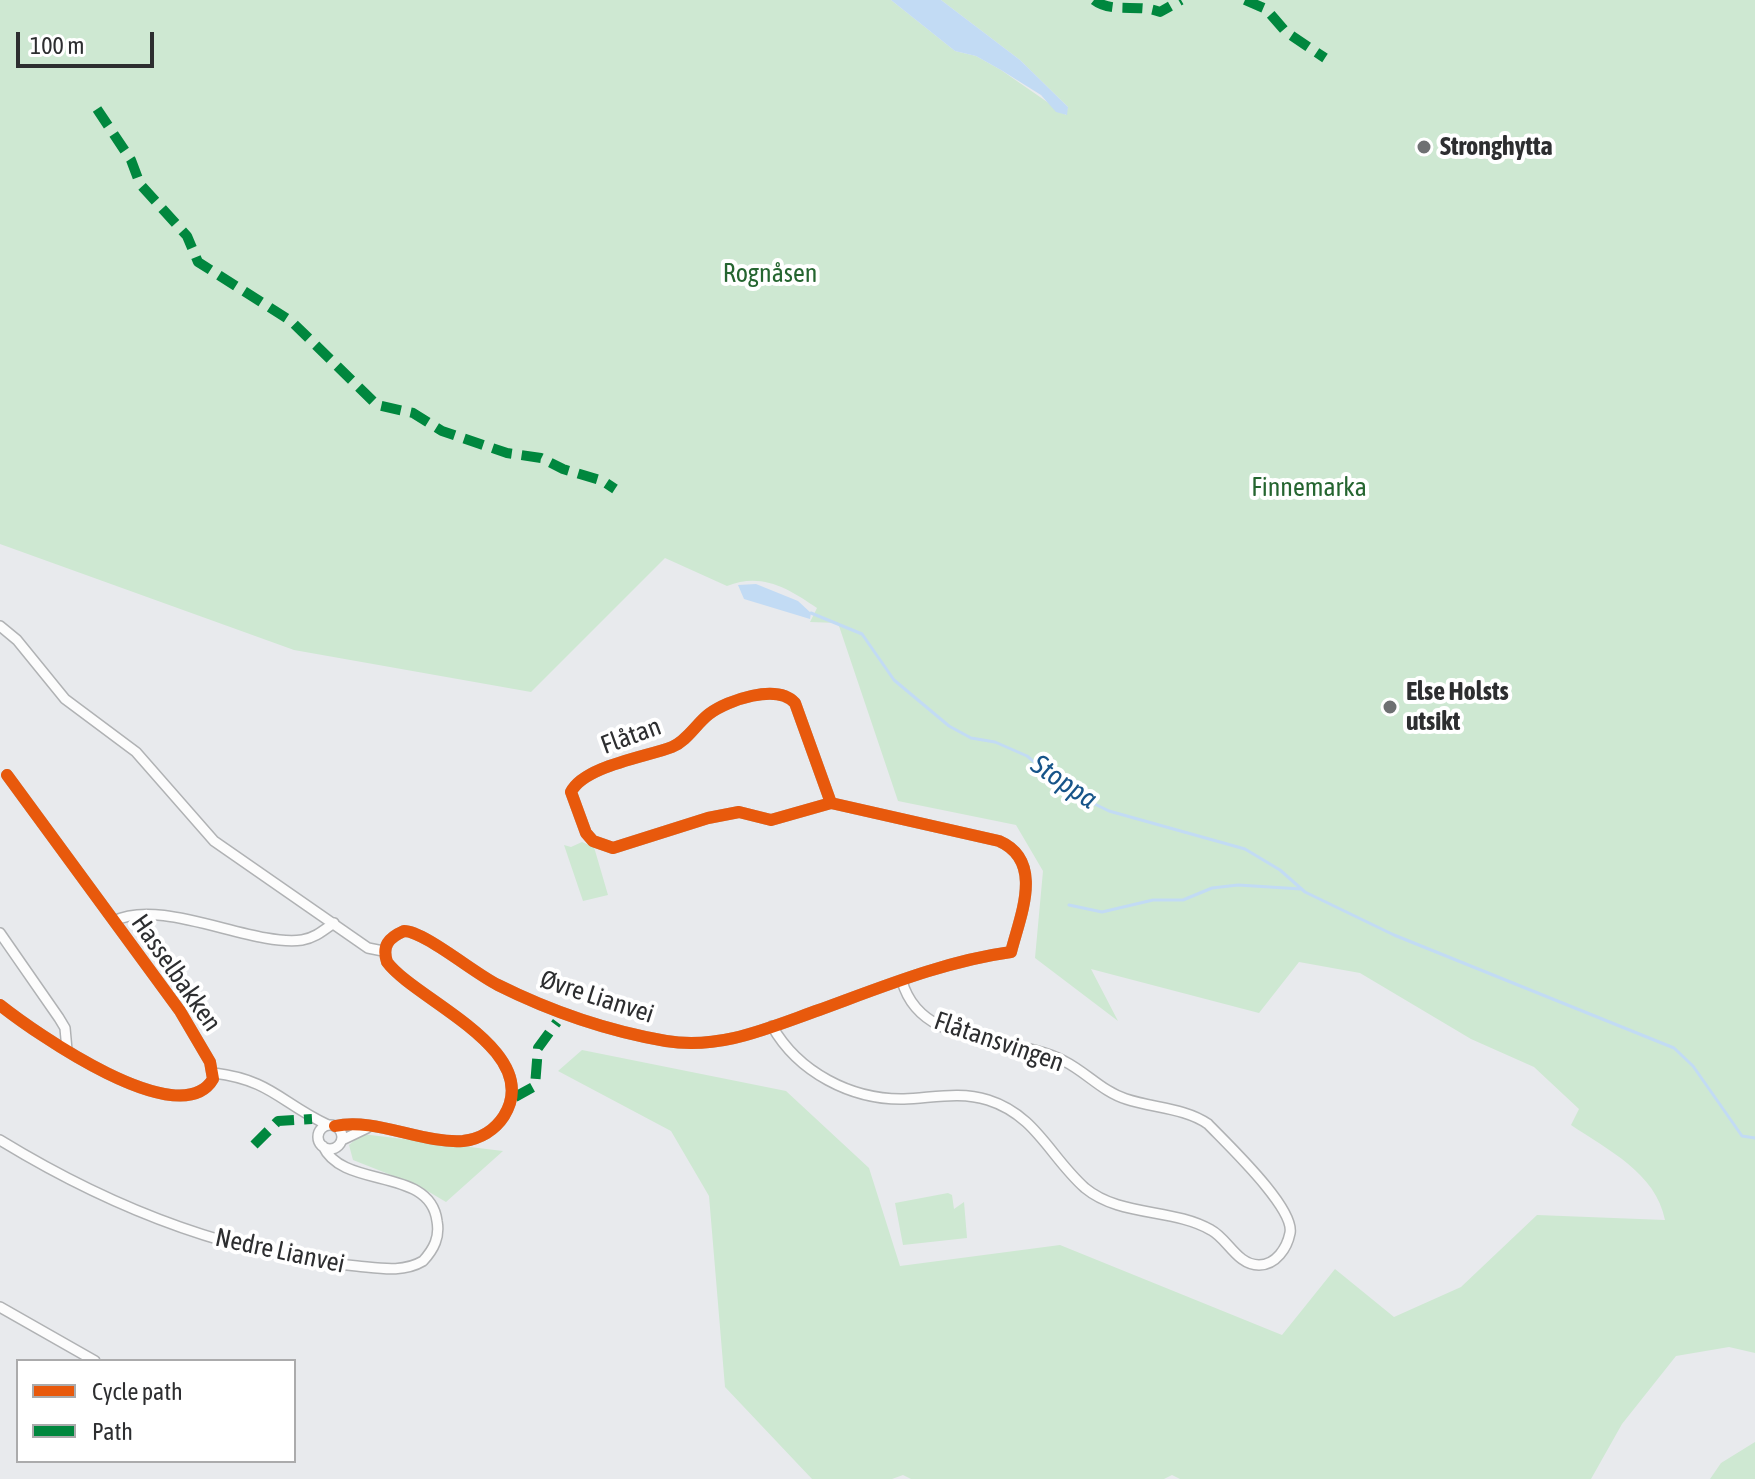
<!DOCTYPE html>
<html>
<head>
<meta charset="utf-8">
<style>
	body { margin:0 }
	#map { position:relative; width:1755px; height:1479px; overflow:hidden; background:#e8eaed; font-family:"Asap Condensed",sans-serif }
	canvas { display:block }
	.legend { position:absolute; left:16px; top:1359px; width:280px; height:104px; box-sizing:border-box; background:#fff; border:2px solid #ababac; margin:0; padding:10px 14px; list-style:none; font-size:24px; color:#2d2e30 }
	.legend li { display:flex; align-items:center; gap:16px; height:40px }
	.legend b { width:40px; border:2px solid #ababac }
	.scale { position:absolute; left:16px; top:32px; width:138px; height:36px; box-sizing:border-box; border:4px solid #2d2e30; border-top:0; padding-left:10px; font-size:24px; line-height:28px; white-space:nowrap; color:#2d2e30; -webkit-text-stroke:6px #fff; paint-order:stroke }
</style>
</head>
<body>
<div id="map">
<canvas width="1755" height="1479"></canvas>
<ul class="legend">
<li><b style="height:10px;background:#e8590c"></b>Cycle path</li>
<li><b style="height:10px;background:#00873e"></b>Path</li>
</ul>
<div class="scale">100 m</div>
</div>
<script>
const ctx = document.querySelector('canvas').getContext('2d');
ctx.lineJoin = 'round';
function fill(path, color) { ctx.fillStyle = color; ctx.fill(path, 'evenodd'); }
function trace(path, color, width, dash) { ctx.strokeStyle = color; ctx.lineWidth = width; ctx.lineCap = dash ? 'butt' : 'round'; ctx.setLineDash(dash || []); ctx.stroke(path); }
function drawText(font, color, halo, rows, align = 'center') {
  ctx.font = font + ' "Asap Condensed",sans-serif'; ctx.lineWidth = 8; ctx.setLineDash([]); ctx.textBaseline = 'middle'; ctx.strokeStyle = halo; ctx.fillStyle = color; for (const [text, x, y, turn = 0] of rows) {
    ctx.save(); ctx.translate(x, y); ctx.rotate((+turn || 0) * Math.PI / 180); ctx.textAlign = isNaN(turn) ? turn : align; if (halo) ctx.strokeText(text, 0, 0); ctx.fillText(text, 0, 0); ctx.restore();
  }
}
const green = new Path2D(`
	M0,0H891L955,51L976,56L1001,70L1066,115L1068,107L1020,60L941,0H1755V1353L1729,1347L1676,1356L1622,1424L1591,1479H1180L1172,1475L1164,1479H911L903,1475L892,1479H812L725,1387L709,1196L671,1131L558,1071L582,1050L786,1091L869,1168L900,1266L1060,1245L1282,1335L1335,1269L1394,1317L1461,1287L1537,1215L1665,1220C1656,1173 1608,1150 1571,1125L1579,1109L1534,1067L1471,1039L1360,973L1299,962L1259,1013L1091,969L1118,1021L1035,958L1043,871L1016,825L898,801L838,623L810,622L817,608C788,588 761,572 727,586L665,558L531,692L294,650L0,544Z
	M582,842L594,847L608,895L583,901L564,845L571,847Z
	M362,1134L503,1151L446,1202L419,1186L353,1160L349,1145Z
	M948,1193L952,1195L954,1209L964,1202L967,1238L903,1245L895,1203Z
	M1755,1442V1479H1710L1721,1463Z`);
const water = new Path2D(`
	M891,0H941L1020,60L1068,107L1067,115L1056,112L1041,95L1001,70L976,56L955,51Z
	M756,584L798,601L811,613L810,619L744,599L738,585Z`);
const stream = new Path2D(`
	M811,613L862,634L894,680L949,726L971,738L995,742L1027,756L1072,793L1109,811L1245,849L1280,870L1305,892L1394,935L1674,1048L1693,1066L1742,1136L1755,1138
	M1069,905L1102,912L1153,900H1183L1212,888L1238,885L1301,889`);
const minor = new Path2D(`
	M0,626L17,640L65,699L136,752L214,841L368,948L383,951
	M114,921C162,897 252,947 302,940C315,938 324,930 334,923
	M0,933L59,1018L65,1028L67,1050
	M0,1005C34,1032 180,1135 213,1079L210,1062L180,1011L7,775
	M772,1026C798,1072 851,1100 904,1099C932,1098 960,1091 988,1100C1036,1115 1050,1157 1085,1188C1120,1217 1173,1208 1211,1230C1228,1239 1237,1265 1259,1265C1276,1265 1287,1248 1290,1233C1295,1208 1227,1144 1208,1124C1185,1108 1153,1108 1126,1099C1103,1092 1086,1072 1064,1061C1013,1034 921,1050 902,981
	M214,1073C271,1080 281,1103 328,1125
	M318 1137a12 12 0 1 1 24 0a12 12 0 1 1-24 0Z
	M335,1126C374,1117 423,1144 463,1141C480,1139 495,1130 504,1116C545,1050 415,1000 387,962C382,946 388,938 404,931C424,931 475,974 498,985C550,1011 608,1031 666,1041C720,1050 768,1028 819,1010C882,987 945,961 1011,952C1020,916 1045,861 999,841L831,803L771,820L739,812L708,818L613,848L593,841L586,833L571,792C584,766 646,757 672,747C687,741 696,724 709,714C728,700 777,683 795,703L831,803
	M0,1140C108,1206 229,1255 357,1266C379,1268 403,1273 423,1261C434,1249 440,1237 437,1221C430,1166 343,1190 323,1146
	M342,1140L367,1128
	M0,1307L95,1361`);
const quiet = new Path2D(`
	M1094,0C1112,14 1139,3 1160,12L1181,0
	M1245,0L1266,9L1286,32L1325,58
	M97,109L131,160L140,184L187,236L198,262L291,321L377,405L413,413L442,431L507,453L541,458L563,469L603,481L615,489
	M515,1097L535,1086L538,1048L557,1022
	M254,1145L278,1121L312,1119`);
const cycleway = new Path2D(`
	M0,1005C34,1032 180,1135 213,1079L210,1062L180,1011L7,775
	M335,1126C374,1117 423,1144 463,1141C480,1139 495,1130 504,1116C545,1050 415,1000 387,962C382,946 388,938 404,931C424,931 475,974 498,985C550,1011 608,1031 666,1041C720,1050 768,1028 819,1010C882,987 945,961 1011,952C1020,916 1045,861 999,841L831,803L771,820L739,812L708,818L613,848L593,841L586,833L571,792C584,766 646,757 672,747C687,741 696,724 709,714C728,700 777,683 795,703L831,803`);
const markers = [
	[1424,147,8,"#6e7072"],
	[1390,707,8,"#6e7072"]
];
const poiNames = [
	["Stronghytta",1440,147],
	["Else Holsts",1406,692],
	["utsikt",1406,722]
];
const parkNames = [
	["Rognåsen",770,274],
	["Finnemarka",1309,488]
];
const streetNames = [
	["Flåtan",631,736,-20],
	["Hasselbakken",176,973,55],
	["Øvre Lianvei",597,997,18],
	["Flåtansvingen",999,1042,19],
	["Nedre Lianvei",280,1251,12]
];
const waterNames = [
	["Stoppa",1064,782,34]
];
fill(green, '#cee8d2');
fill(water, '#c2dbf4');
trace(stream, '#c2dbf4', 3);
trace(minor, '#b0b2b4', 12);
trace(minor, '#fcfcfc', 9);
trace(quiet, '#00873e', 10, [20, 10]);
trace(cycleway, '#e8590c', 12);
for (const [x, y, r, color] of markers) { const dot = new Path2D(); dot.arc(x, y, r, 0, 2 * Math.PI); ctx.fillStyle = color; ctx.fill(dot); trace(dot, '#fff', 3); }
drawText('bold 26px', '#2d2e30', '#fff', poiNames, 'left');
drawText('26px', '#256530', '#fff', parkNames);
drawText('26px', '#2d2e30', '#fff', streetNames);
drawText('italic 28px', '#165489', '#fff', waterNames);
</script>
</body>
</html>
